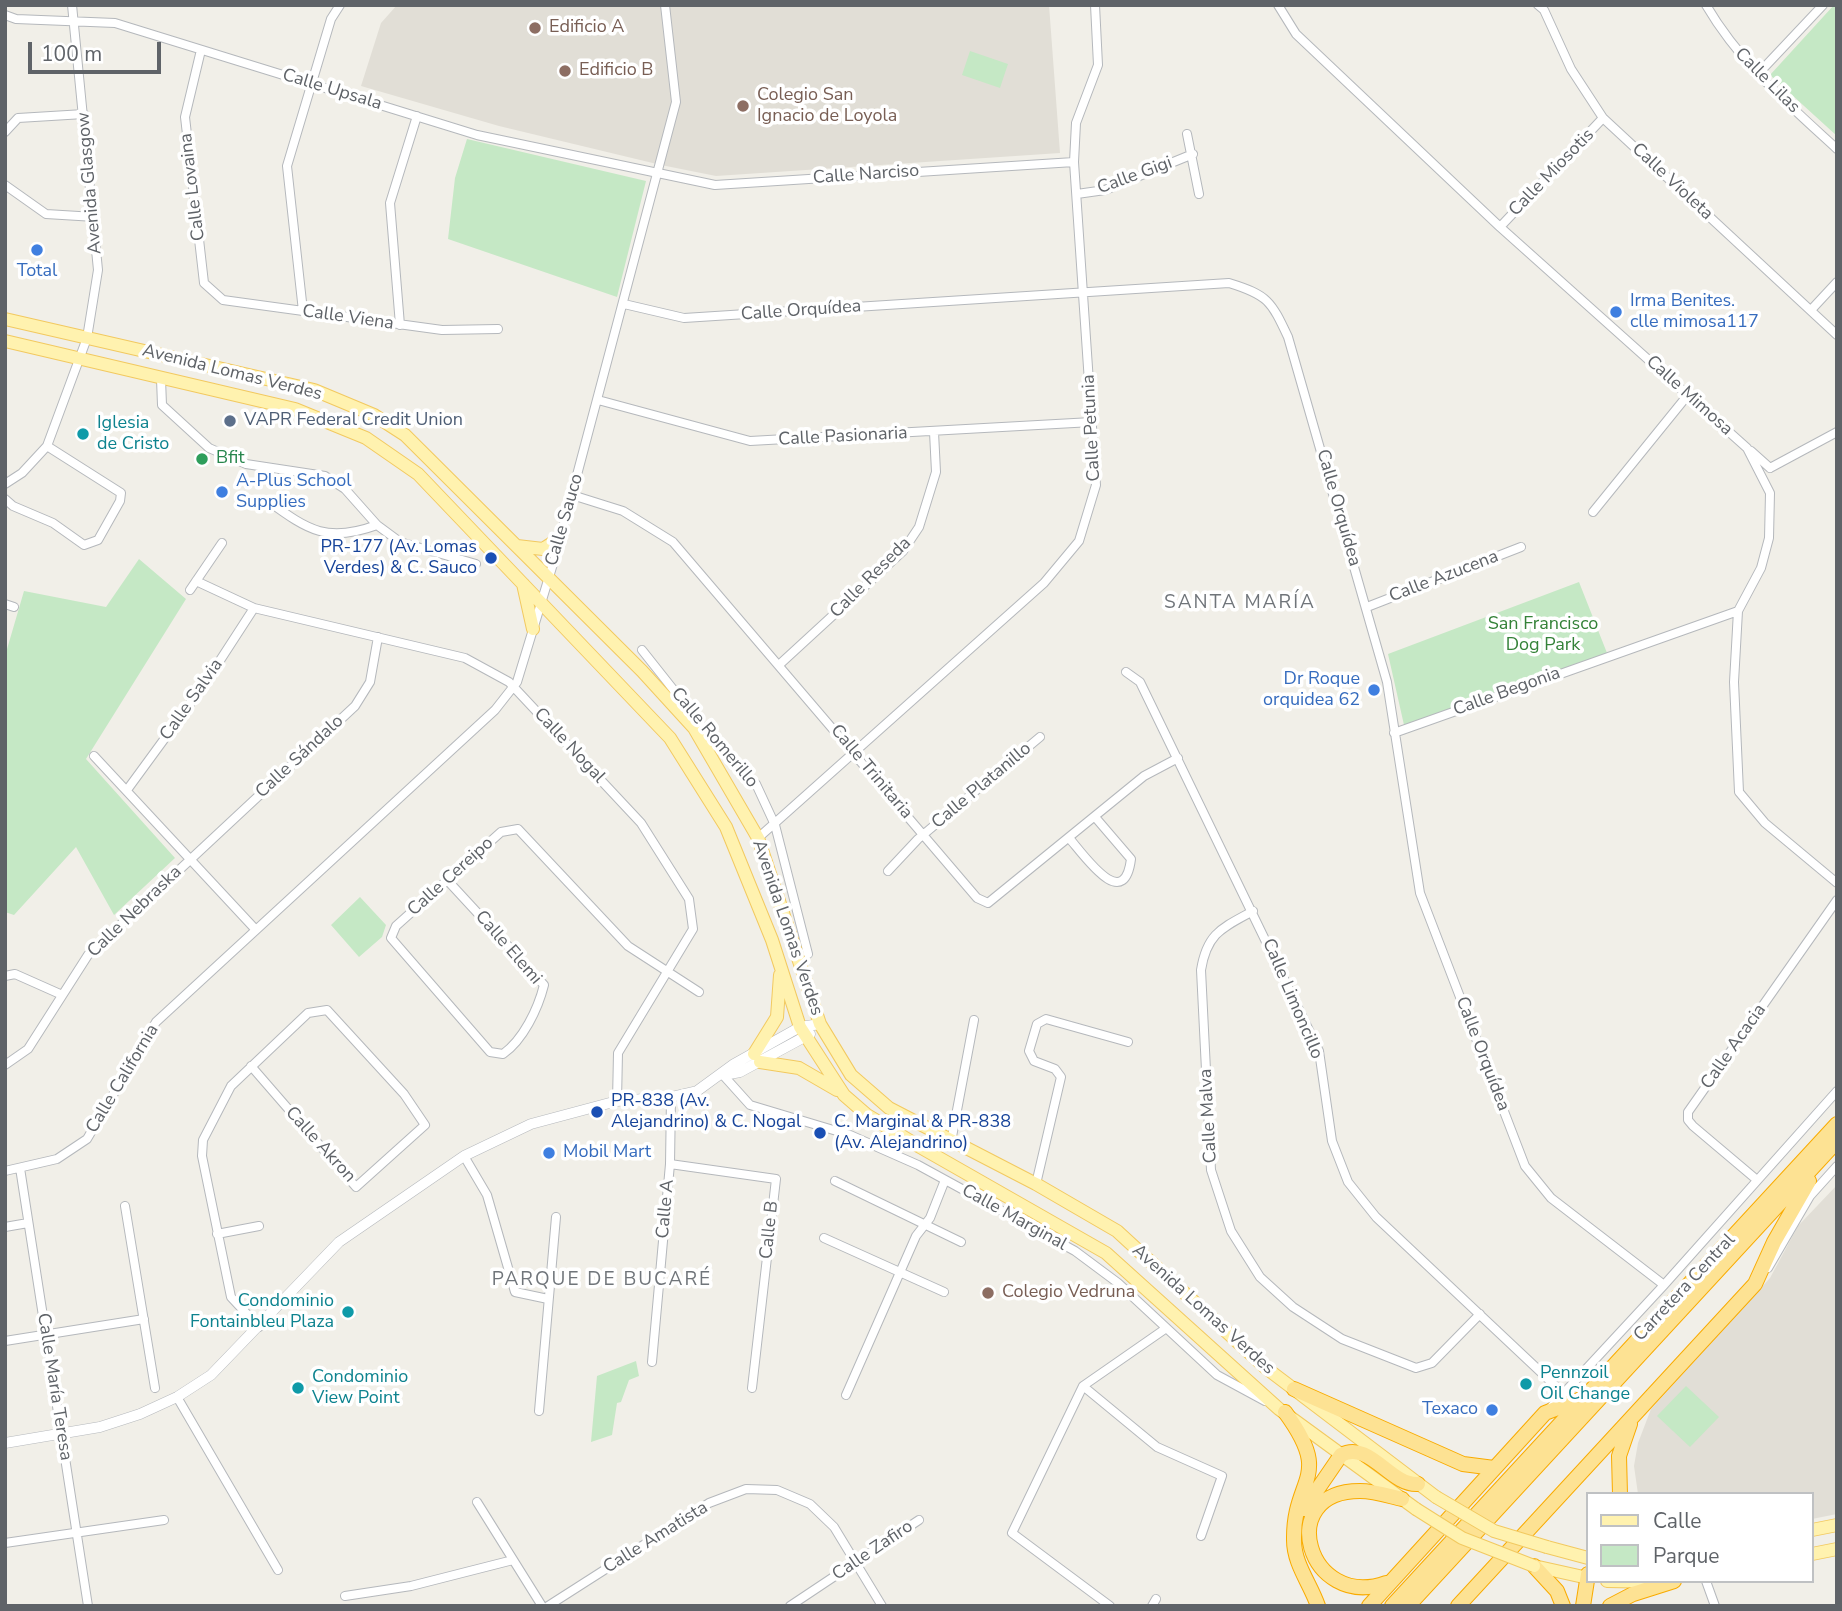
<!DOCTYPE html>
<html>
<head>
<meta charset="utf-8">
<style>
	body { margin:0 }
	#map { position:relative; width:1842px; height:1611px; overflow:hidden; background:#f1efe8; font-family:"Nunito Sans",sans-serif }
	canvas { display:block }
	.frame { position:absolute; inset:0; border:7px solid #5f6368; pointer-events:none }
	.legend { position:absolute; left:1586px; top:1492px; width:228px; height:91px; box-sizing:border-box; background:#fff; border:2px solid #bfc1c3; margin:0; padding:9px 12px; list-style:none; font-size:21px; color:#5f6368 }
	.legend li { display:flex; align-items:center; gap:14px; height:35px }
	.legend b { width:35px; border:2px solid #bfc1c3 }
	.scale { position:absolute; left:28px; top:42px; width:133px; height:32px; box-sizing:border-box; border:4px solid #5f6368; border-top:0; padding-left:9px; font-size:21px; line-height:24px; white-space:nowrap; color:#5f6368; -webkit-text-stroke:5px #fff; paint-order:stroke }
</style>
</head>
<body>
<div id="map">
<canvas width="1842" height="1611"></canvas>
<div class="frame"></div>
<ul class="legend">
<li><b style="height:9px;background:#fff2af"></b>Calle</li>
<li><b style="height:19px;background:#c5e8c5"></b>Parque</li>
</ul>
<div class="scale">100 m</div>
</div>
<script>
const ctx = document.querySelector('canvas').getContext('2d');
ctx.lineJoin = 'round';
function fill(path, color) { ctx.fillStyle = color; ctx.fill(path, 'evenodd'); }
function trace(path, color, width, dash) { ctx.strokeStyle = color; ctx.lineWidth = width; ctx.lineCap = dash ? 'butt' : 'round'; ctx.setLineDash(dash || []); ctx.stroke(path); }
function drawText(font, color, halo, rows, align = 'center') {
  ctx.font = font + ' "Nunito Sans",sans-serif'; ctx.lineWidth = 7; ctx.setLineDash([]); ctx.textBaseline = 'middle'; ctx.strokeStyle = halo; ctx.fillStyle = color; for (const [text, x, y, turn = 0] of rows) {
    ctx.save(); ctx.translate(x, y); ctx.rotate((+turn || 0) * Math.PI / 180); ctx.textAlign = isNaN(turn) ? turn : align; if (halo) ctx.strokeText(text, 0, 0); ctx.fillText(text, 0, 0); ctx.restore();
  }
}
const education = new Path2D(`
	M397,5H1049L1060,153L716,176L661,165L499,126L361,86L381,23Z
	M1837,1185V1514L1812,1519V1494H1638L1634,1466L1638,1443L1651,1409L1770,1278L1798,1226Z`);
const green = new Path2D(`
	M1834,5H1837V136L1770,75Z
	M970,51L1008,64L1000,88L962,75Z
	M467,139L646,181L617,297L448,239L455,178Z
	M139,559L186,599L86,759L175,858L114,915L76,847L14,915L5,912V656L24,591L106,607Z
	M1579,582L1607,653L1404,725L1388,654Z
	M360,897L386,925L382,937L359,957L331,925Z
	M636,1361L639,1376L629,1380L621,1402L617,1403L612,1435L591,1442L597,1376Z
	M1686,1386L1719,1417L1690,1447L1657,1416Z`);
const minor = new Path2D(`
	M1278,5L1296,34L1500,227L1747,448L1770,493L1769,538L1761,568L1738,611L1734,682L1739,792L1765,823L1837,883
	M1538,5L1544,10L1571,69L1603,118L1837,335
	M1706,5C1740,63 1788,104 1837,149
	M5,15L16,19L115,23L477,135L715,185L1074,162
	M201,50L185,117L204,283L223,300L442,330L498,329
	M1757,75L1823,5
	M5,132L18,118L84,114
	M1187,134L1199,194
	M5,185L46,214L95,217
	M1077,194L1105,190L1193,154
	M1500,227L1603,118
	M624,304L684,318L1229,283C1268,295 1271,301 1288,337L1387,682L1420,893L1525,1166L1551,1198L1664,1285
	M1811,310L1837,282
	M303,311L287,166L331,19L340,5
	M400,325L390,203L417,116
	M161,379L162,405L209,448L246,464L325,476L345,489L377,525L400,542L476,564
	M598,400L750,441L1092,422
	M1751,451L1770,468
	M1770,468L1837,432
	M5,484L22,473L47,446L87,338L98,270L72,5
	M572,495L623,511L673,542L977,898L988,903L1144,776L1178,758
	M5,499L13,506L53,523L84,545L98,540L120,501L121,493L47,446
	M268,501C309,531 328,543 377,525
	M1593,512L1687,396
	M196,581L254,608L465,658L509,682L641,823L689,899L693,929L618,1053L617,1101
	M190,590L222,543
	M5,604L14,607
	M1367,607L1521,547
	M642,650L722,751L756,784L775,825L808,954
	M780,664L903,551L919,527L936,472L934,432
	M1126,672L1140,682L1319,1051L1332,1141L1348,1182L1376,1217L1563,1393
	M1394,733L1738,611
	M94,756L256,930
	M127,790L206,682L254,608
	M758,838L1044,583L1079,541L1096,485L1074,162L1076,123L1098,65L1095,5
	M1069,838C1084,855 1124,914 1131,859L1095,817
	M888,871L918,839L1040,737
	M448,881L544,985C538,1009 523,1040 503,1054L490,1052L391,938L396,926L501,832L518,829L628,946L699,992
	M1253,911C1222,928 1207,933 1201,970L1211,1170L1231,1231L1260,1277L1293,1307L1342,1339L1416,1368L1432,1363L1480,1314
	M5,976L15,974L60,994
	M5,1065L28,1049L88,955L355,706L370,682L378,637
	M251,1066L356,1187L425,1125L404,1094L327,1010L308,1013L231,1086L203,1140L202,1156L231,1297L259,1327
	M723,1075L750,1105L850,1135L918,1165L1075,1251L1118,1283L1217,1375L1265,1401
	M951,1142L974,1020
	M464,1156L487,1195L515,1292L548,1299
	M670,1164L776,1179L752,1388
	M20,1168L88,1606
	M5,1171L57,1159L87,1139L156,1022L495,710L517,682L556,554L676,102L665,5
	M1757,1180L1693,1126L1688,1120V1112L1837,900
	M835,1181L961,1242
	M1036,1184L1061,1077L1055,1069L1034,1061L1029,1051L1037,1024L1046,1019L1128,1042
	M125,1206L155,1388
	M5,1227L28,1223
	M217,1234L259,1226
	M824,1238L944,1292
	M1768,1268L1810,1196L1837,1166
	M5,1341L144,1319
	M652,1362L670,1164L671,1097
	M1083,1386L1157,1447L1222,1476L1201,1536
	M846,1395L916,1236L930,1218L945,1180
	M177,1397L278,1570
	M1550,1408L1664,1285L1837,1091
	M539,1411L556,1217
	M477,1502L542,1606
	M5,1543L164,1520
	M1706,1581L1715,1606
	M345,1596L411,1586L513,1560
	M548,1606L709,1503L746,1489L777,1490L810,1504L834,1527L882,1606
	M790,1606L919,1520
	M1110,1606L1012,1533L1083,1386L1165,1329
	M1152,1606L1156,1599`);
const tertiary = new Path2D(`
	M724,1075L740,1072L810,1034
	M5,1443L100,1427L140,1414L177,1397L211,1375L339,1242L464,1156L531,1124L617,1101L671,1097L697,1091L734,1064L800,1027L820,1024`);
const primary = new Path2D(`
	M5,319L314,390L374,415L405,435L642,671L694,728L758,838L820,1024L851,1075L889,1108L1036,1184L1117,1231L1266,1368L1436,1497
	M5,341L295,409L366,438L418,474L670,738L726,827L772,940L800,1027L844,1095L867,1115L920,1147L1106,1253L1279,1409L1416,1509
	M517,546L543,549L560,538
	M523,584L533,629
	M754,1054L777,1017L780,975
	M760,1062L799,1068L837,1090
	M1812,1530L1837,1525
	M1547,1547L1588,1558
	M1812,1554L1837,1549
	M1534,1566L1588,1578
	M1607,1581L1662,1582`);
const motorway = new Path2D(`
	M1294,1389L1463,1464L1494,1468
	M1285,1412C1334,1479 1293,1476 1294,1540C1294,1564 1310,1583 1318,1606
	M1620,1494L1619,1456L1630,1424
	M1304,1509L1341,1455C1370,1440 1390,1486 1418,1484
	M1534,1566L1557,1591L1563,1606
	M1386,1583C1308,1611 1273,1491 1360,1491C1374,1491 1389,1496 1402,1499
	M1369,1606L1545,1413L1581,1399
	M1392,1606L1837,1124
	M1408,1606L1837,1141
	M1458,1606L1755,1284L1774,1242L1809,1181
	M1583,1606L1588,1574
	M1610,1606L1633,1594L1674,1581`);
const primaryBridge = new Path2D(`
	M1436,1497L1494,1531L1547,1547
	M1416,1509L1462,1538L1534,1566`);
const markers = [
	[535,28,7,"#8d6e63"],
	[565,71,7,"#8d6e63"],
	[743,106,7,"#8d6e63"],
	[37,250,7,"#3f7fe0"],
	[1616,312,7,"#3f7fe0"],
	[230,421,7,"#5c6f8a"],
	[83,434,7,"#0f9aa8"],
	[202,459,7,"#2e9e5b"],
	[222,492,7,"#3f7fe0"],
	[491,558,7,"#1a4fb4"],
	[1374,690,7,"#3f7fe0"],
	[597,1112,7,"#1a4fb4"],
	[820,1133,7,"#1a4fb4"],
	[549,1153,7,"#3f7fe0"],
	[988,1293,7,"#8d6e63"],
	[348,1312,7,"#0f9aa8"],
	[1526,1384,7,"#0f9aa8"],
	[298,1388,7,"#0f9aa8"],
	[1492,1410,7,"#3f7fe0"]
];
const educationNames = [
	["Edificio A",549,28],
	["Edificio B",579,71],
	["Colegio San",757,96],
	["Ignacio de Loyola",757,117],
	["Colegio Vedruna",1002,1293]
];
const streetNames = [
	["Calle Lilas",1767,81,45],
	["Calle Upsala",332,90,17],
	["Calle Miosotis",1552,173,-46],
	["Calle Narciso",866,175,-4],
	["Calle Gigi",1135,176,-20],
	["Calle Violeta",1672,182,43],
	["Avenida Glasgow",90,183,-95],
	["Calle Lovaina",193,187,-97],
	["Calle Orquídea",801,311,-4],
	["Calle Viena",348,318,8],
	["Avenida Lomas Verdes",232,373,14],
	["Calle Mimosa",1689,396,42],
	["Calle Petunia",1092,428,-93],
	["Calle Pasionaria",843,437,-3],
	["Calle Orquídea",1338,508,74],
	["Calle Sauco",565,520,-74],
	["Calle Azucena",1444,577,-21],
	["Calle Reseda",871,578,-45],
	["Calle Begonia",1507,692,-20],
	["Calle Salvia",192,700,-55],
	["Calle Romerillo",714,738,50],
	["Calle Nogal",569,746,47],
	["Calle Sándalo",300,757,-43],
	["Calle Trinitaria",871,772,50],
	["Calle Platanillo",982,786,-40],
	["Calle Cereipo",451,877,-42],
	["Calle Nebraska",135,912,-44],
	["Avenida Lomas Verdes",787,928,71],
	["Calle Elemi",508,948,49],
	["Calle Limoncillo",1292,999,67],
	["Calle Acacia",1734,1047,-55],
	["Calle Orquídea",1482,1054,69],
	["Calle California",123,1079,-59],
	["Calle Malva",1209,1116,-93],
	["Calle Akron",320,1145,48],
	["Calle A",666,1209,-85],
	["Calle Marginal",1014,1218,29],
	["Calle B",770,1230,-84],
	["Carretera Central",1685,1288,-47],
	["Avenida Lomas Verdes",1203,1310,42],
	["Calle María Teresa",54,1387,81],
	["Calle Amatista",656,1538,-32],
	["Calle Zafiro",873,1551,-34]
];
const shopNames = [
	["Total",37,272,"center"],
	["Irma Benites.",1630,302],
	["clle mimosa117",1630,323],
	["A-Plus School",236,482],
	["Supplies",236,503],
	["Dr Roque",1360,680,"right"],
	["orquidea 62",1360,701,"right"],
	["Mobil Mart",563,1153],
	["Texaco",1478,1410,"right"]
];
const serviceNames = [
	["VAPR Federal Credit Union",244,421]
];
const cultureNames = [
	["Iglesia",97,424],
	["de Cristo",97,445],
	["Condominio",334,1302,"right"],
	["Fontainbleu Plaza",334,1323,"right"],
	["Pennzoil",1540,1374],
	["Oil Change",1540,1395],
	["Condominio",312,1378],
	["View Point",312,1399]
];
const leisureNames = [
	["Bfit",216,459]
];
const transitNames = [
	["PR-177 (Av. Lomas",477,548,"right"],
	["Verdes) & C. Sauco",477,569,"right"],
	["PR-838 (Av.",611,1102],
	["Alejandrino) & C. Nogal",611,1123],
	["C. Marginal & PR-838",834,1123],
	["(Av. Alejandrino)",834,1144]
];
const parkNames = [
	["San Francisco",1543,625],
	["Dog Park",1543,646]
];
const neighbourhoodNames = [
	["SANTA MARÍA",1240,603],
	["PARQUE DE BUCARÉ",602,1280]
];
fill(education, '#e1ded6');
fill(green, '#c5e8c5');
trace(minor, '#b5b8bc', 10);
trace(tertiary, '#b5b8bc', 11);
trace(primary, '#f2c960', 14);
trace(motorway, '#f9ab00', 16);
trace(minor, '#fff', 8);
trace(tertiary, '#fff', 10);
trace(primary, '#fff2af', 12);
trace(motorway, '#fde293', 14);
trace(primaryBridge, '#f2c960', 14, []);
trace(primaryBridge, '#fff2af', 12);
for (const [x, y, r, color] of markers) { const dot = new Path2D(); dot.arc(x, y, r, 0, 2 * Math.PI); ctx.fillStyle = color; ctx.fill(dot); trace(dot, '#fff', 2.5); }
drawText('18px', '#785e54', '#fff', educationNames, 'left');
drawText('18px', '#5f6368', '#fff', streetNames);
drawText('18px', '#366cbe', '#fff', shopNames, 'left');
drawText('18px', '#4e5e75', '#fff', serviceNames, 'left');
drawText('18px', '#0d838f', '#fff', cultureNames, 'left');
drawText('18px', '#27864d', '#fff', leisureNames, 'left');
drawText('18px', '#164399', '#fff', transitNames, 'left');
drawText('18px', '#348238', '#fff', parkNames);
ctx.letterSpacing = '2px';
drawText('19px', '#70757a', '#fff', neighbourhoodNames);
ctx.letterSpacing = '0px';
</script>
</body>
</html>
